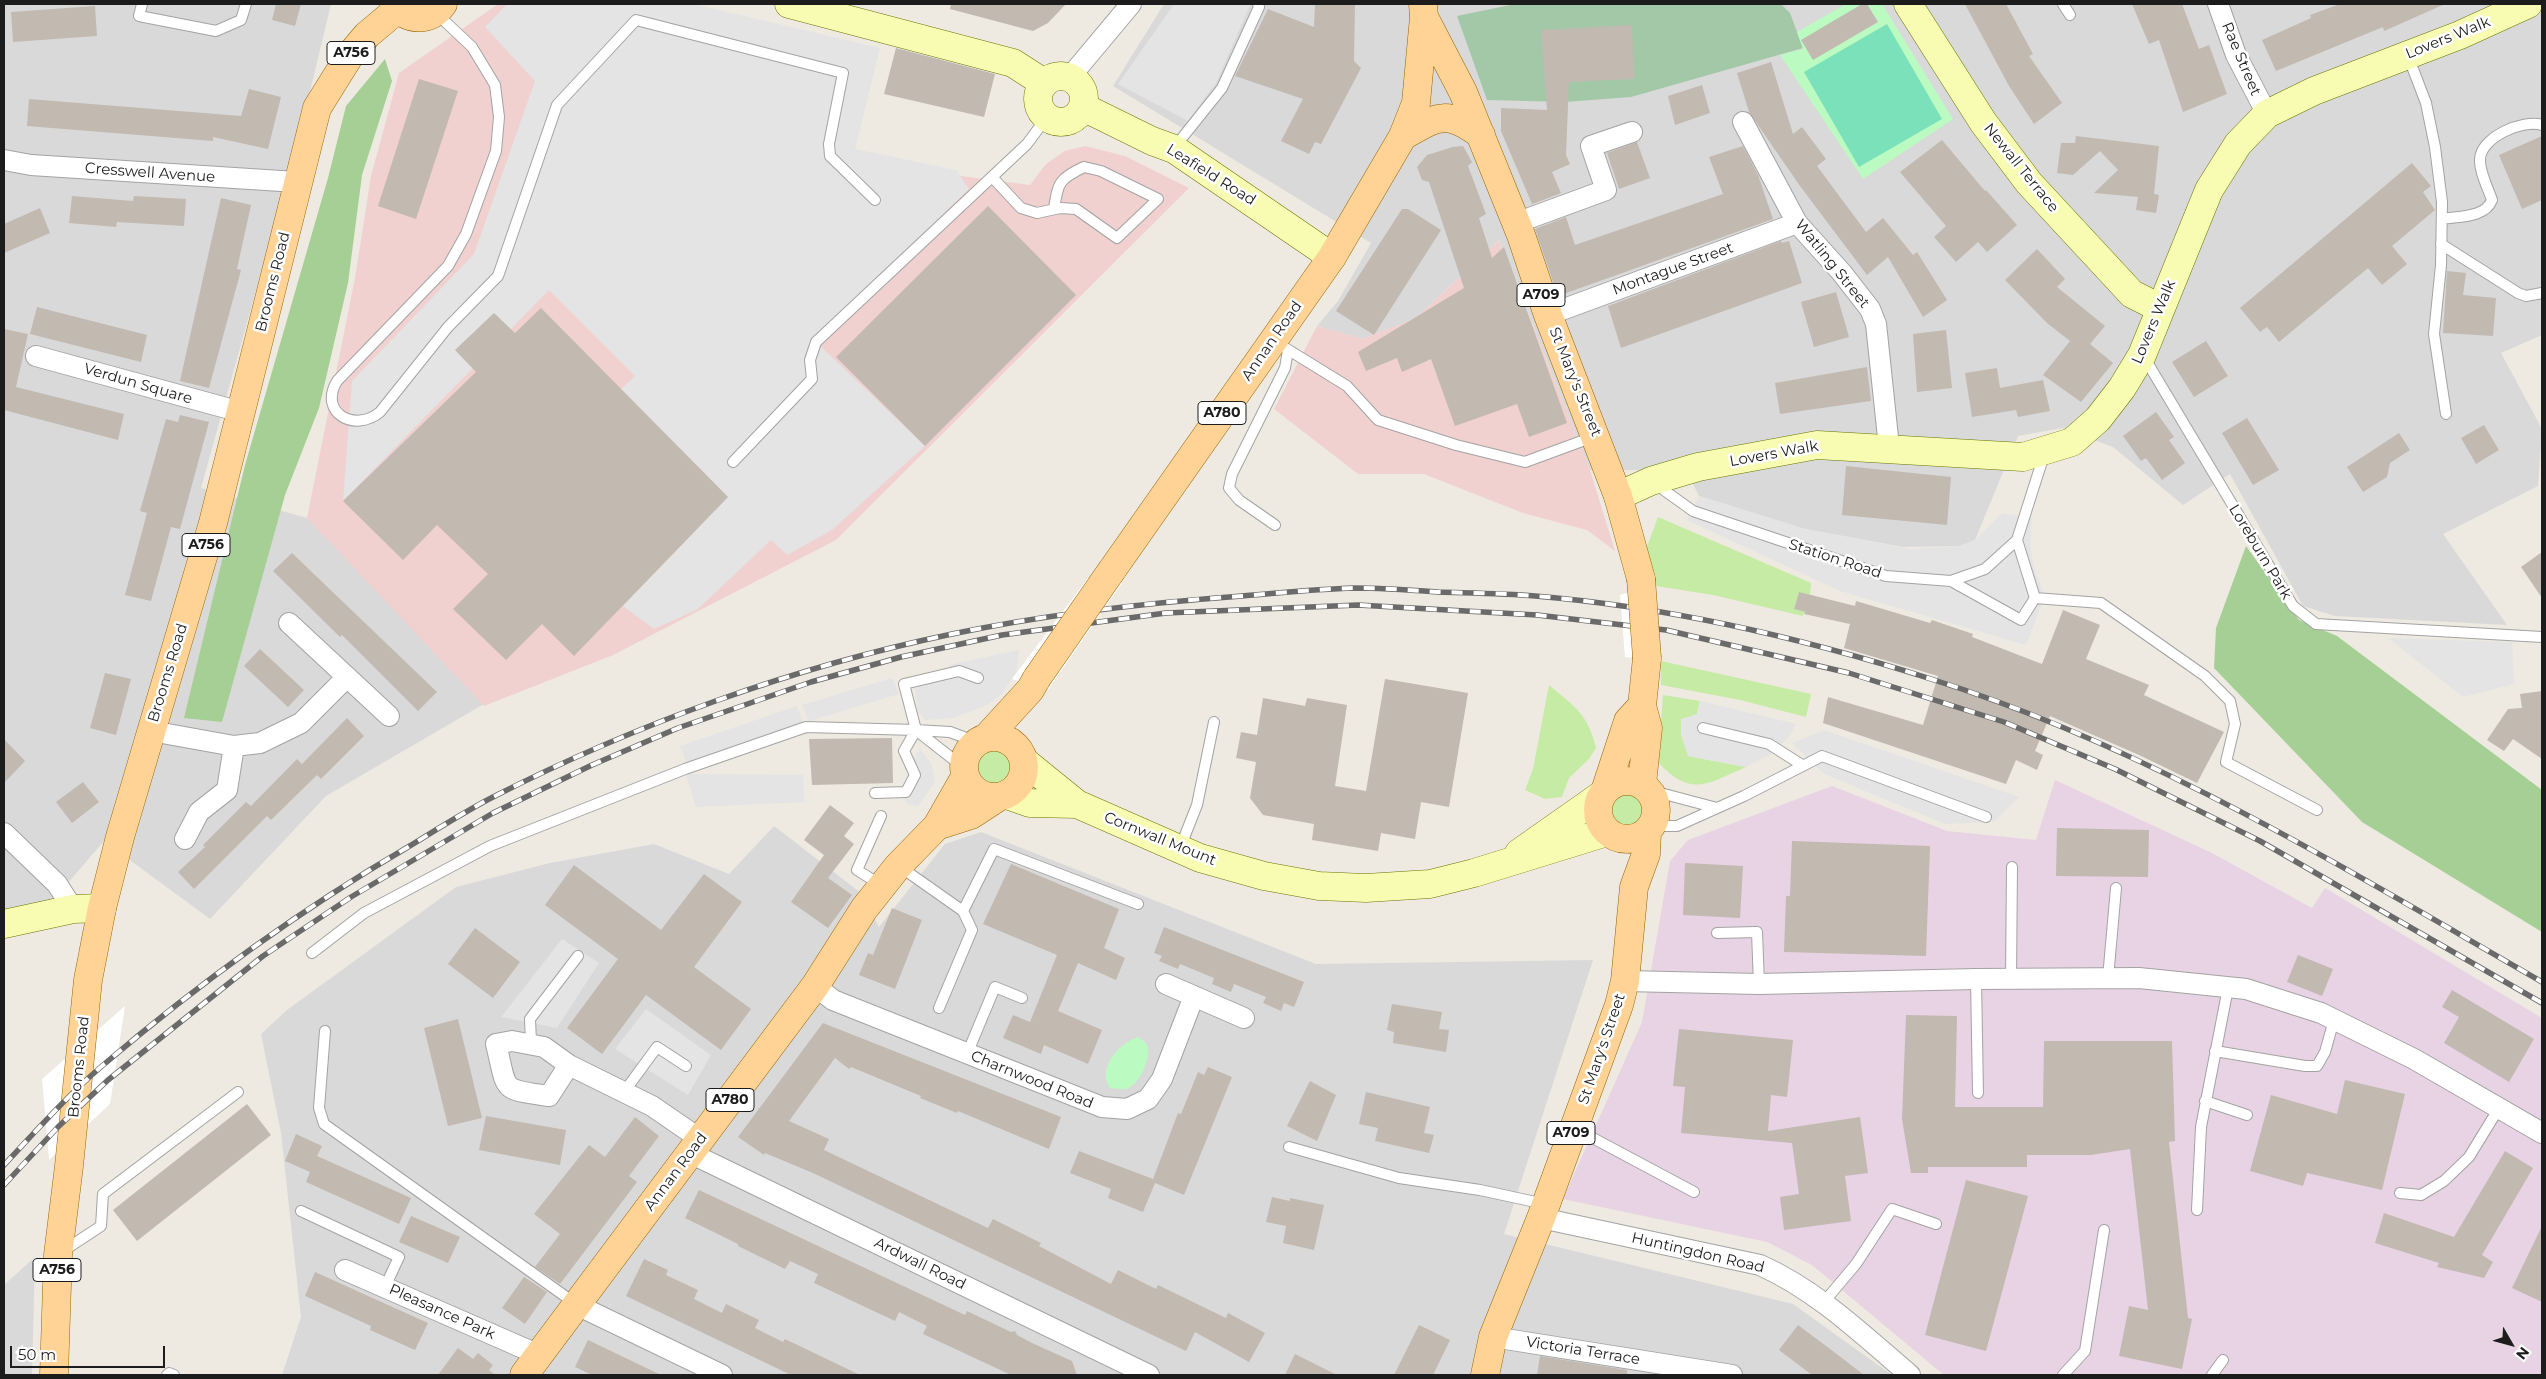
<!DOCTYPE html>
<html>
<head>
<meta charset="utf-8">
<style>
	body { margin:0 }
	#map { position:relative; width:2546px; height:1379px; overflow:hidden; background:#eeeae1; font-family:Montserrat,sans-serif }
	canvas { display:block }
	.frame { position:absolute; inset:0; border:5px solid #1c1c1c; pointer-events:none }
	.north { position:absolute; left:2486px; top:1319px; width:50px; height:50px; -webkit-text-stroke:4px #fff; paint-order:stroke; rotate:128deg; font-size:14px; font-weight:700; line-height:20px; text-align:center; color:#1c1c1c }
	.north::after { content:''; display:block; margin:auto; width:18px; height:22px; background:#1c1c1c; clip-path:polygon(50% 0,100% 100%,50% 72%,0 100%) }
	.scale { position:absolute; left:10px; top:1346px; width:155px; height:22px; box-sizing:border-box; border:2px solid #1c1c1c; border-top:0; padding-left:6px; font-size:15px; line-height:18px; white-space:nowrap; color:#1c1c1c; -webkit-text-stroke:4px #fff; paint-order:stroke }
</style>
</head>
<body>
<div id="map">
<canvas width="2546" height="1379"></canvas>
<div class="frame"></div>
<div class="north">N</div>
<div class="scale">50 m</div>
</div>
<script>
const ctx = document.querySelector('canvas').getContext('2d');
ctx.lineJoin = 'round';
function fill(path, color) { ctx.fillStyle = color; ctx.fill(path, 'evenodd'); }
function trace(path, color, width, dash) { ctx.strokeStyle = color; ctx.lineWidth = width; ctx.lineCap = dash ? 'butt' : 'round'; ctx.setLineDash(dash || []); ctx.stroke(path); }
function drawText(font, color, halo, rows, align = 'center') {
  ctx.font = font + ' Montserrat,sans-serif'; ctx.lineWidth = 5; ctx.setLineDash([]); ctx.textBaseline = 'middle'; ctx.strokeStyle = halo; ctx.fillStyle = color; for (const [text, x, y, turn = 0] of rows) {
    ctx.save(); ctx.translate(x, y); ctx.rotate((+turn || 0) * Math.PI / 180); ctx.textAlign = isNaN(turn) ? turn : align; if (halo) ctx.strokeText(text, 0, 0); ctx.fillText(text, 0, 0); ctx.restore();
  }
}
const residential = new Path2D(`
	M4,4H331L301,129L201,488L307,518L489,701L326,796L210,919L104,841L47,907L4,916Z
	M1164,4H2542V335L2501,353L2542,429L2538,486L2443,534L2507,625L2335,616L2303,606L2230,474L2183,505L2113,447L2062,428L2018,436L1975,540L1959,546L1903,547L1805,529L1699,496L1680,458L1643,470H1590L1499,240L1416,318L1362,339L1317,326L1338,301L1371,243L1113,86Z
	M774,826L861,893L879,927L945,844L981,832L1316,964L1593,960L1504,1234L1793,1304L1892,1375H282L301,1317L281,1133L261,1034L287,1010L456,887L550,863L654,844L729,874Z
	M35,1257L32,1375H4V1285Z`);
const commercial = new Path2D(`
	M498,4H638L854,151L946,174L1030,185L1046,164L1065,151L1085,146L1125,156L1189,188L836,540L613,655L484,706L307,518L355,278L371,176L399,73Z
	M1499,240L1590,470L1615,551L1587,530L1523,513L1424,474H1358L1274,409L1317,326L1362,339L1416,318Z`);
const industrial = new Path2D(`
	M2055,780L2212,853L2312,908L2325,888L2542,1018V1375H1944L1812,1265L1767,1242L1563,1199L1642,1022L1670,861L1688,840L1832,786L1947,831L2036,840Z`);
const grass = new Path2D(`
	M1658,517L1811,583L1810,596L1799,593L1794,608L1804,612L1803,616L1713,595L1656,586L1652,583L1645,552Z
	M1661,661L1811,694L1806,717L1740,700L1661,685Z
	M1549,685C1575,707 1588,714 1596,748L1589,759L1569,778L1562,797L1545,799L1525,790L1533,769Z
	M1663,695L1700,701L1688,756L1746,767C1707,784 1691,798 1658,762Z
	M973 767a21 21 0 1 1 42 0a21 21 0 1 1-42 0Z
	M1606 810a21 21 0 1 1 42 0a21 21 0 1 1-42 0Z`);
const forest = new Path2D(`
	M385,59L392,81L362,175L348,283L319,408L285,495L222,722L184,718L245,465L328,178L346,106Z
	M2246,546L2299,620L2337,636L2542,790V932L2362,822L2214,668L2216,628Z`);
const cemetery = new Path2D(`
	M1515,4H1781L1790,13L1803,48L1631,97L1565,102L1487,100L1457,16Z`);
const park = new Path2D(`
	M1846,4H1882L1953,119L1863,179L1780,55L1803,49L1797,32Z
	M1138,1037C1142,1040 1147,1042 1148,1048C1150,1061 1139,1085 1126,1089C1122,1090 1115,1088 1110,1088C1097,1068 1118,1044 1138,1037Z`);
const pitch = new Path2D(`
	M1887,24L1942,119L1859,167L1804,72Z`);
const parking = new Path2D(`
	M507,4H694L880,48L855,149L956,170L969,189L813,339L925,446L832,530L787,555L771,540L698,609L654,629L623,606L728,497L621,389L635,376L549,290L343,501L352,381L474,254L535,81L485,27Z
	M1174,4L1250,5L1216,83L1188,121L1118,84Z
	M1699,496L1805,529L1910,549L1959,546L1975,540L2002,513L2032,518L2030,546L2035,572L2045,596L2026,645L1840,591L1687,520Z
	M2388,638L2512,642L2514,684L2463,697Z
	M1019,650L1017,671L1002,694L987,705L953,718L925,720L917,709L915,688L952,677L949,665Z
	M892,678L899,694L809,721L802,705Z
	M1700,701L1796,724L1788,738L1771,754L1746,767L1688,756L1681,735V719L1697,714Z
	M797,706L803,723L686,762L680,746Z
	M1824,730L2019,797L1994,822L1945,824L1824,774L1792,743Z
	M920,749L931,763L935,782L918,806L909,805L903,798L914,758Z
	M686,774L803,775L804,802L696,807Z
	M562,939L599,963L557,1028L501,1017Z
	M646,1009L711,1055L688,1095L615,1049Z`);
const pier = new Path2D(`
	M1088,578L1124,580L1048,690L1012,679Z
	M1653,585L1661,661L1625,657L1620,595Z
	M125,1006L110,1104L49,1160L42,1079Z`);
const building = new Path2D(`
	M276,4H301L295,26L272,20Z
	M951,4H1066L1048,23L1033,31L950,9Z
	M1315,4H1355L1354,61L1361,68L1321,144L1315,142L1309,154L1281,141L1303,99L1235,76L1268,9L1314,27Z
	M1862,4H1867L1878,22L1813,60L1801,40Z
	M1965,4H2006L2033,54L2029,56L2062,103L2034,124L2009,86Z
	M2132,4H2182L2199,49L2209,45L2227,94L2183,112L2159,40L2149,44Z
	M2340,4H2445L2384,31L2383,27L2276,71L2262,40L2311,18L2310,15Z
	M95,6L97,36L13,42L11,12Z
	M1632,25L1634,79L1569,82L1566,155L1570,164L1552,172L1561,193L1559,194L1532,204L1501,131V108L1547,110L1541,30Z
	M896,48L995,74L984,117L884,94Z
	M1771,62L1793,134L1802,127L1826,159L1817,166L1866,232L1883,218L1913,255L1917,252L1947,300L1923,317L1888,257L1867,275L1800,186L1749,112L1737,73Z
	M419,79L458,91L416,219L378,206Z
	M1702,85L1710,113L1675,125L1668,96Z
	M249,89L281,97L268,149L213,137V141L27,126L29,99L241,116Z
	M2076,136L2159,146L2154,194L2159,195L2156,213L2136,210L2138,197L2094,193L2118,170L2100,151L2073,175L2057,173L2061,143H2075Z
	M2542,136V200L2522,209L2499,155Z
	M1942,140L1985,191L1986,190L2017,225L1987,252L1978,242L1956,262L1934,237L1946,226L1900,172Z
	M1637,142L1650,178L1619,189L1607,153Z
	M1463,146L1472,162L1468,166L1486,214L1479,218L1492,258L1504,247L1567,423L1529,437L1517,404L1455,426L1431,359L1402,372L1397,358L1366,371L1358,352L1464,288L1429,182L1422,180L1417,167L1427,155L1453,147Z
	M1743,146L1758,175L1773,219L1558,296L1535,229L1566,217L1575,245L1723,194L1709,157Z
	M2412,163L2431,186L2423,192L2435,210L2392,246L2407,264L2382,285L2368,268L2279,342L2267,327L2260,332L2240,308Z
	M72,196L133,201L134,196L186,199L184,226L117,222L116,227L69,223Z
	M221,198L251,205L237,269L241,270L209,388L180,381Z
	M988,206L1076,295L925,446L836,357Z
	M40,208L50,233L4,253V224Z
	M1402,209H1408L1441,230L1374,335L1336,311Z
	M1781,241L1782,243L1789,241L1802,283L1621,348L1608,306Z
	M2037,249L2065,279L2057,287L2105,326L2090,344L2113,363L2081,402L2043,375L2070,341L2047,323L2005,280Z
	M2447,271L2466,273L2463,295L2496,298L2493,336L2443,333Z
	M1836,292L1849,337L1814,347L1801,302Z
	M37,307L147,335L141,362L30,334Z
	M541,308L728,497L574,656L542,624L506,660L453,609L488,574L437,525L403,560L343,501L476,372L455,350L494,313L515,333Z
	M4,329L28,334L16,387L124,414L118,440L4,410Z
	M1946,330L1952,388L1917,392L1913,334Z
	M2206,341L2228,376L2194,397L2172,362Z
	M1867,367L1871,401L1780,414L1775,383Z
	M1997,368L2000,388L2043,380L2050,411L2018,417L2016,410L1972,417L1965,373Z
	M2156,412L2174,437L2169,440L2185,463L2162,480L2146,458L2141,461L2123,436Z
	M180,415L209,422L180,529L171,527L151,601L125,595L147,513L140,511L166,419L178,422Z
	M2247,418L2279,470L2253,485L2222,433Z
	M2484,425L2499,450L2476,464L2461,438Z
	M2399,433L2410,450L2390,463L2387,477L2363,492L2347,467Z
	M1846,466L1951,477L1947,525L1842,515Z
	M2542,552V598L2521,567Z
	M292,553L437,692L418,711L342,635L340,637L273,571Z
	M1799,592L1855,606L1856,601L1930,623L1932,620L1973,634L1972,637L2042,664L2063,610L2100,625L2086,659L2149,685L2144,695L2224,732L2197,783L2139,755L2050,716L2035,751L2043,755L2037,770L2016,760L2006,784L1823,723L1828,697L1923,725L1938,676L1844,648L1850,624L1804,614L1805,612L1794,609Z
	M260,649L304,690L288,707L244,666Z
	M105,673L131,679L116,735L90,728Z
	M1385,679L1468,693L1449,807L1421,802L1415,839L1381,833L1378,851L1312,840L1314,824L1263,815L1250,798L1256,762L1236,758L1241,732L1257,735L1263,698L1305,706L1307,698L1347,705L1335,786L1366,791Z
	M2542,691V759L2513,739L2504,751L2487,740L2508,709L2522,708L2520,694Z
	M347,718L364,736L321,779L317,775L271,820L267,816L194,889L178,872L205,847L203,845L246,802L251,806L297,759L302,764Z
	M892,738L893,783L812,785L809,739Z
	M4,739L25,761L4,783Z
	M83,782L99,802L72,823L56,802Z
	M830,805L854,823L844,836L854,844L828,878L852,895L828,928L791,902L824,855L804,840Z
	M2057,828L2149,830L2148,877L2056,876Z
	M1792,841L1930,846L1926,956L1784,952L1786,896H1790Z
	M1685,863L1743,866L1740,918L1683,915Z
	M1011,864L1119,909L1104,948L1125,958L1116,980L1078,963L1058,1011L1102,1030L1088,1064L1044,1045L1041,1054L1003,1038L1013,1015L1030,1022L1057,955L983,924Z
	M574,865L661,930L704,874L742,902L694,967L751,1009L721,1050L646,995L602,1054L567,1028L618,959L545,905Z
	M892,908L922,920L895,989L859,975L868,953L873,955Z
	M1164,927L1304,982L1294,1007L1284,1003L1281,1011L1263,1003L1266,997L1234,984L1231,992L1212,984L1214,978L1180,964L1178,969L1159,961L1162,956L1154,953Z
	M475,928L520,962L493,998L448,964Z
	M2298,955L2333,969L2322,996L2287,982Z
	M2452,990L2534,1039L2509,1082L2444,1043L2459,1017L2442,1007Z
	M1392,1004L1442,1012L1439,1029L1449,1030L1446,1052L1393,1043L1394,1032L1387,1030Z
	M1906,1015L1957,1016L1955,1107H2043L2044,1041H2172L2175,1141L2169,1142L2188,1318L2192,1319L2182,1369L2119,1356L2129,1306L2148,1310L2130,1149L2091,1155H2027V1167H1928V1173H1911L1902,1119Z
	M458,1019L482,1118L448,1126L424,1028Z
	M823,1023L1061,1117L1049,1149L958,1111L957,1113L920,1098L921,1096L851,1067L849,1069L835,1058L789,1121L829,1139L824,1150L988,1228L993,1219L1041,1243L1039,1246L1111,1284L1118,1270L1156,1289L1158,1285L1226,1318L1228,1313L1265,1333L1249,1362L1195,1332L1186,1351L813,1173L765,1153L764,1155L738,1137Z
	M1679,1029L1793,1040L1787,1097L1771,1095L1768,1131L1860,1117L1868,1173L1845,1176L1851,1221L1784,1230L1780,1197L1799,1194L1792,1143L1681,1133L1685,1087L1673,1086Z
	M1208,1067L1232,1077L1184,1195L1155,1183L1143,1212L1108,1198L1111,1189L1070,1173L1079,1151L1153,1179L1178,1113L1181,1114L1198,1072L1204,1075Z
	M2345,1080L2405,1094L2382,1190L2307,1173L2303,1186L2250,1171L2271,1095L2337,1114Z
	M1310,1081L1336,1095L1317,1141L1287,1126Z
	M1366,1092L1430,1107L1424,1133L1434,1135L1429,1153L1375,1141L1378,1128L1359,1124Z
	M247,1104L271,1135L137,1241L113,1210Z
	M486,1116L566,1130L560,1165L479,1150Z
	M635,1117L659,1136L629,1176L637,1182L560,1284L535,1267L560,1234L534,1214L589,1145L605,1157Z
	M296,1134L322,1146L317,1156L411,1198L399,1224L306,1182L310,1172L285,1161Z
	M2505,1151L2533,1168L2482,1255L2493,1262L2484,1278L2437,1267L2439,1263L2375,1243L2384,1213L2454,1237Z
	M1966,1180L2028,1196L1986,1351L1925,1335Z
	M699,1190L965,1315L967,1311L1011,1332L1015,1331L1017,1335L1032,1343L1072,1361L1077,1375H1011L923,1334L927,1326L899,1312L895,1321L814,1283L818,1274L790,1261L785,1269L738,1246V1244L685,1218Z
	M1272,1197L1290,1201V1198L1324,1205L1314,1250L1283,1243L1286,1226L1266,1222Z
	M411,1216L460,1237L448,1263L399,1242Z
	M2542,1226V1302L2512,1288Z
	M644,1259L668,1270L666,1275L698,1290L694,1299L722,1313L726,1304L759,1320L755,1328L783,1342L785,1339L860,1375H791L626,1296Z
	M315,1272L428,1323L415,1350L370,1330L371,1326L305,1296Z
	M524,1277L547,1292L525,1324L502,1308Z
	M1419,1325L1450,1340L1433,1375H1394Z
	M1798,1325L1838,1355L1864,1375H1812L1779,1350Z
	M588,1340L661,1375H592L575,1367Z
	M458,1348L473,1359L478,1353L493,1365L489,1370L495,1375H438Z
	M1295,1354L1337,1375H1285Z
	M1540,1356L1627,1370V1375H1537Z`);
const lane = new Path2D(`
	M142,4L139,16L216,31L241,20L246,4
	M2063,4L2070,15
	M436,13L472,47L495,85L499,117L496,151L466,234L448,266L337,381C318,413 355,433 380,412L448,327L498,276L557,105L636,20L843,73L829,144L830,156L875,200
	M2408,56L2426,103L2435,147L2442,202L2441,265L2434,334L2446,414
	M1174,148L1222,88L1259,7L1258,4
	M992,177L1021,208L1037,213L1060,208L1076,209L1117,238L1158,199L1101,171L1084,167C1059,179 1058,182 1054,209
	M2442,219C2459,216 2485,218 2492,200C2488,188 2479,171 2480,159C2481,137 2523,119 2542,125
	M2441,244L2518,293L2526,296L2542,293
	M1274,341L1347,386L1378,420L1456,445L1525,462L1593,437
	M2144,357L2293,606L2316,624L2542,637
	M733,462L812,379L810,360L816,342L1027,144L1047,117
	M1654,483L1693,511L1886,576L1951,581L1985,569L2017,540L2044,455
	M1275,525L1239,500L1229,488L1232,474L1285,368L1288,350
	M1951,581L2021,620L2035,598L2017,540
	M2035,598L2101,603L2205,676L2230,701L2235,724L2226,762L2317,810
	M1703,728L1769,744L1802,765
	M963,767L916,730L950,732L977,742
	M1649,790L1717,808
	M875,793L906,792L915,775L904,751L916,730L904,684L959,671L978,678
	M881,816L857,870L881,885
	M1651,826H1677L1744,796L1822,756L1986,817
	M1180,848L1197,805L1214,722
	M899,866L963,911L972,930L939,1008
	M963,911L994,849L1138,904
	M1717,933L1757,932L1759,984
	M312,953L364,913L490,846L685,769L806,727L916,730
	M2108,978L2116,888
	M1976,979L1978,1093
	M2011,979L2012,867
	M325,1031L319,1108L324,1124L576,1304
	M531,1043L530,1019L578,956
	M2215,1051L2305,1066H2317L2325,1052L2334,1020
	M967,1054L995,987L1022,998
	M624,1092L657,1047L686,1066
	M2205,1101L2247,1115
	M1574,1128L1694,1192
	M1289,1147L1399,1178L1480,1190L1545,1204
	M2400,1193L2421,1195L2444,1181L2469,1157L2499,1108
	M2197,1210L2201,1127L2228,988
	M301,1211L399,1257L385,1287
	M63,1251L101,1226L103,1194L238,1092
	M1824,1302L1856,1264L1892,1209L1936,1224
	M167,1375L169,1373L174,1375
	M2063,1375L2085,1351L2104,1230
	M2212,1375L2223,1360`);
const street = new Path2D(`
	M2218,4L2236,55L2267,114
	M1070,77L1131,4
	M1743,122L1797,223L1842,273L1870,309L1876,324L1889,447
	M4,160L31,165L297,182
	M1516,223L1606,190L1591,146L1632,132
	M1548,315L1797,223
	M36,356L241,412
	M289,623L389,716
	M151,731L234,746L260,743L301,723L346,678
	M4,833L57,884L73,909
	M185,839L199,812L227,790L234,746
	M1625,981L1759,984L1976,979L2139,978L2246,989L2321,1013L2414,1059L2542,1133
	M1166,984L1244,1018
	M815,986L833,1000L1102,1107L1127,1109L1148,1099L1162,1079L1194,996
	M569,1065L549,1096C499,1089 508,1092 496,1044L512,1041L544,1047L569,1065L652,1106L700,1139
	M690,1153L1149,1375
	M1541,1218L1760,1265C1818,1291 1863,1335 1910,1375
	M345,1270L539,1355
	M577,1305L722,1375
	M1493,1337L1732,1375`);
const secondary = new Path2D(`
	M789,4L1013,63L1044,83
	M1908,4L1983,122L2029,183L2132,294L2160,308
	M1038 99a23 23 0 1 1 46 0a23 23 0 1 1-46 0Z
	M1083,107L1152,141L1174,149L1332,257
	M1618,496L1651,481L1698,467L1817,445L2023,457L2072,442L2098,419L2122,388L2142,355L2209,190L2238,144L2267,114L2314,91L2460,35L2528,4
	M1024,761L1077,804L1200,858L1264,876L1319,886L1366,888L1430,884L1474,873L1607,832
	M1007,795L1030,803L1077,804
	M1519,853L1600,796
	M4,924L73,909L102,908`);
const primary = new Path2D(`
	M394,4C408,22 430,22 443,4
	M1424,17L1463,92L1521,235L1548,315L1618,496L1641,579
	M1403,136C1438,116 1446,109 1481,135
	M1112,570L1332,257L1403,136L1416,103L1424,17L1423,4
	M964 767a30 30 0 1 1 60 0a30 30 0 1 1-60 0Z
	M986,738L1030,690L1037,678
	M1598 810a29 29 0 1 1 58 0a29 29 0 1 1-58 0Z
	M1642,784L1648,728L1642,706L1647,658
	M1606,788L1628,721L1642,706
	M937,826L971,815L997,798
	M54,1375L58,1255L69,1166L88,980L102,908L120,837L213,523L317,108L350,55L367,35L398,9
	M524,1375L815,986L864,909L898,866L937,826L965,777
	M1485,1375L1493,1337L1541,1218L1619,1005L1625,981L1634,887L1646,854L1647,832`);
const rail = new Path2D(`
	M4,1165C36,1131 67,1096 102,1066C198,984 300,910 408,847C436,830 464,812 493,797C636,724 794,667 952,634C1048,614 1145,603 1242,596C1279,593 1317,589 1354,588C1382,588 1410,590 1438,592C1470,593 1503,593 1535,596C1669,607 1803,638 1931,679C2149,747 2345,869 2542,982
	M4,1185L58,1127L108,1080L263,956L351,897L493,813L592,765L678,728L811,682L901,657L1002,635L1166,613L1358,605L1537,615L1666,630L1849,673L2004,722L2115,769L2260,841L2542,1003`);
const primaryBridge = new Path2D(`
	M1641,579L1647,658
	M1037,678L1112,570`);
const shields = [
	[351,53,48],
	[1541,295,48],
	[1222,413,48],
	[206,545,48],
	[730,1100,48],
	[1571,1133,48],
	[57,1270,48]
];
const shieldNames = [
	["A756",351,53],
	["A709",1541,295],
	["A780",1222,413],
	["A756",206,545],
	["A780",730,1100],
	["A709",1571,1133],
	["A756",57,1270]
];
const streetNames = [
	["Lovers Walk",2448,38,-22],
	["Rae Street",2241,59,67],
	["Newall Terrace",2021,168,51],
	["Cresswell Avenue",150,173,4],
	["Leafield Road",1211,175,32],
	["Watling Street",1832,264,51],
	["Montague Street",1673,269,-20],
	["Brooms Road",273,282,-76],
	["Lovers Walk",2154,322,-67],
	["Annan Road",1272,341,-55],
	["St Mary's Street",1575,382,68],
	["Verdun Square",138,384,16],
	["Lovers Walk",1774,454,-10],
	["Loreburn Park",2260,552,59],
	["Station Road",1835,559,18],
	["Brooms Road",168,673,-73],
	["Cornwall Mount",1160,839,22],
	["St Mary's Street",1602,1049,-71],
	["Brooms Road",79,1067,-84],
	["Charnwood Road",1032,1080,22],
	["Annan Road",676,1172,-53],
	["Huntingdon Road",1698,1253,13],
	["Ardwall Road",920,1264,26],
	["Pleasance Park",442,1312,24],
	["Victoria Terrace",1583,1351,9]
];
fill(residential, '#dad9d9');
fill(commercial, '#f0d1cf');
fill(industrial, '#e8d3e4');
fill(grass, '#c6eba4');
fill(forest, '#a5cf94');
fill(cemetery, '#a2c8a8');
fill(park, '#bbfbc1');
fill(pitch, '#7be1bb');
fill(parking, '#e4e4e4');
fill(pier, '#fff');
fill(building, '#c2b9b1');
trace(lane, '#a3a3a3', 12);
trace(street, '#a3a3a3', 22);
trace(secondary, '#687600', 29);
trace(primary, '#956500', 29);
trace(lane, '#fff', 10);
trace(street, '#fff', 20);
trace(secondary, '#f7fcb2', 28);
trace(primary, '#ffd396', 28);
trace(rail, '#6a6a6a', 5.5);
trace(rail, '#fff', 4, [11]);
trace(primaryBridge, '#956500', 29, []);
trace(primaryBridge, '#ffd396', 28);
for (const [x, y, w] of shields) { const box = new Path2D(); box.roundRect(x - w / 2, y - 11.5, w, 23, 4); ctx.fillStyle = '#fff'; ctx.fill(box); trace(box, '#1c1c1c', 1); }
drawText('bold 14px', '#1c1c1c', null, shieldNames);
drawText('15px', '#1c1c1c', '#fff', streetNames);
</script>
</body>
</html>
